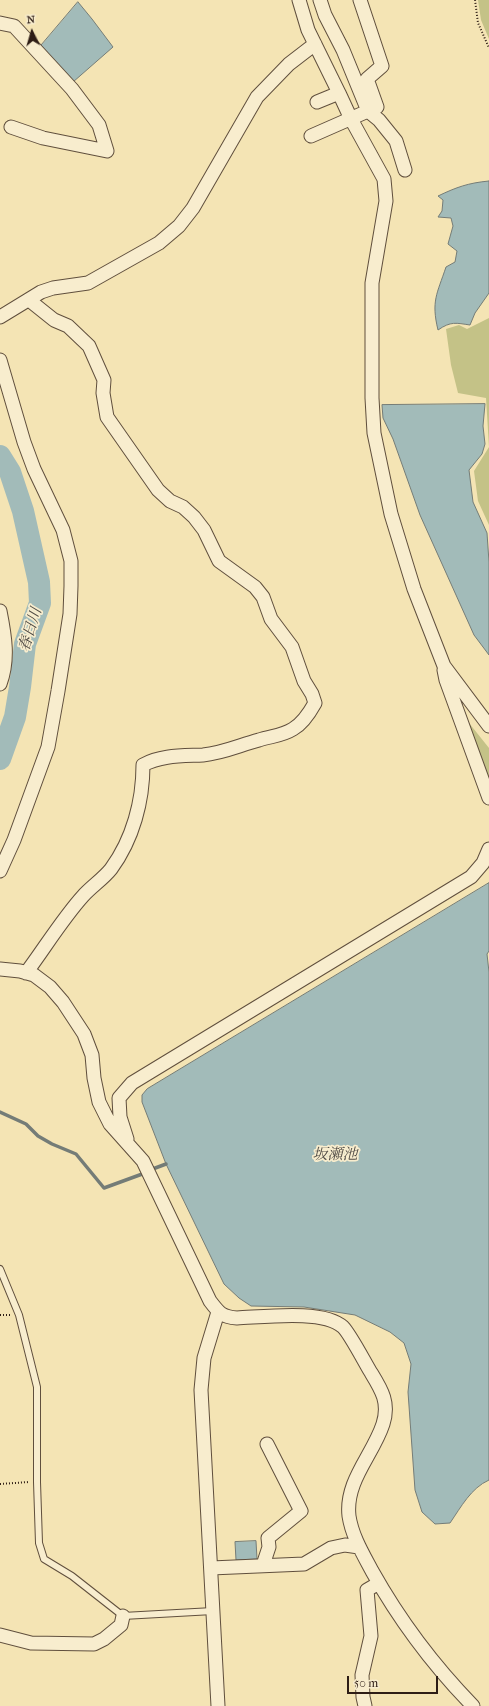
<!DOCTYPE html>
<html>
<head>
<meta charset="utf-8">
<style>
	body { margin:0 }
	#map { position:relative; width:489px; height:1706px; overflow:hidden; background:#f4e4b4; font-family:"IM FELL French Canon",serif }
	canvas { display:block }
	.north { position:absolute; left:12px; top:12px; width:40px; height:40px; -webkit-text-stroke:3px #f8edce; paint-order:stroke; rotate:355deg; font-size:11px; font-weight:700; line-height:16px; text-align:center; color:#2e1d15 }
	.north::after { content:''; display:block; margin:auto; width:14px; height:18px; background:#2e1d15; clip-path:polygon(50% 0,100% 100%,50% 72%,0 100%) }
	.scale { position:absolute; left:347px; top:1676px; width:91px; height:18px; box-sizing:border-box; border:2px solid #2e1d15; border-top:0; padding-left:5px; font-size:12px; line-height:14px; white-space:nowrap; color:#2e1d15; -webkit-text-stroke:3px #f8edce; paint-order:stroke }
</style>
</head>
<body>
<div id="map">
<canvas width="489" height="1706"></canvas>
<div class="north">N</div>
<div class="scale">50 m</div>
</div>
<script>
const ctx = document.querySelector('canvas').getContext('2d');
ctx.lineJoin = 'round';
function fill(path, color) { ctx.fillStyle = color; ctx.fill(path, 'evenodd'); }
function trace(path, color, width, dash) { ctx.strokeStyle = color; ctx.lineWidth = width; ctx.lineCap = dash ? 'butt' : 'round'; ctx.setLineDash(dash || []); ctx.stroke(path); }
function drawText(font, color, halo, rows, align = 'center') {
  ctx.font = font + ' "IM FELL French Canon","Noto Serif JP",serif'; ctx.lineWidth = 3.5; ctx.setLineDash([]); ctx.textBaseline = 'middle'; ctx.strokeStyle = halo; ctx.fillStyle = color; for (const [text, x, y, turn = 0] of rows) {
    ctx.save(); ctx.translate(x, y); ctx.rotate((+turn || 0) * Math.PI / 180); ctx.textAlign = isNaN(turn) ? turn : align; if (halo) ctx.strokeText(text, 0, 0); ctx.fillText(text, 0, 0); ctx.restore();
  }
}
const green = new Path2D(`
	M478,0H489V39L481,20Z
	M489,318V525L478,501L474,471L489,447L486,398L458,393L451,365L446,329L459,325L467,329Z
	M469,723L489,748V785Z`);
const water = new Path2D(`
	M78,2L92,19L113,47L73,82L39,48Z
	M489,181V293L475,313L470,325C456,323 451,321 438,330C431,301 437,294 446,267L455,262L457,251L448,244L453,226L451,218L438,217L442,211L443,200L438,196C457,187 468,183 489,181Z
	M485,404L483,426L485,444L482,454L469,470L473,502L487,533L489,562V655L474,635L420,515L393,439L383,418L382,405Z
	M489,883V951L487,954L489,972V1480C471,1488 461,1507 450,1523L435,1524L422,1512L415,1490L408,1392L411,1364L404,1343L390,1332L355,1315L304,1307L251,1306L239,1298L224,1284L166,1164L142,1102V1095L147,1089Z
	M256,1541L257,1559L236,1560L235,1542Z`);
const stream = new Path2D(`
	M0,1112L26,1124L38,1136L52,1144L76,1154L104,1188L145,1173
	M150,1170L166,1164`);
const river = new Path2D(`
	M0,456L10,472L23,511L39,582L40,603L25,644L20,687L15,717L0,759`);
const path = new Path2D(`
	M475,0L478,23L489,48
	M0,1315H11
	M0,1484L29,1482`);
const lane = new Path2D(`
	M0,1269L19,1315L37,1387V1482L39,1543L44,1559L72,1576L123,1616L213,1611`);
const street = new Path2D(`
	M299,0L308,30L339,93L351,119L384,179L386,201L372,283V398L374,433L391,514L414,589L444,666L489,726
	M320,0L325,15L343,50L368,111L379,120L396,141L405,170
	M0,23L14,26L72,89L99,125L107,151L43,138L11,127
	M317,102L339,93
	M311,136L377,107L367,79L382,66L360,0
	M0,317L41,292L53,288L88,283L159,243L179,226L193,208L257,97L289,64L315,44
	M0,360L24,442L34,469L63,530L71,561V586L70,614L58,691L48,747L14,840L0,871
	M0,611C5,636 9,660 0,684
	M444,670L446,680L489,798
	M0,969L20,971L34,975L50,987L63,1002L84,1034L92,1055L94,1078L99,1102L110,1124L143,1161L210,1301C219,1313 222,1317 237,1318C263,1317 324,1309 343,1327C350,1334 364,1361 370,1371C381,1389 390,1402 383,1424C373,1455 345,1481 349,1516C352,1536 363,1554 372,1571C400,1621 434,1666 473,1706
	M26,973C44,949 63,918 83,896C91,887 103,879 111,869C133,839 143,801 143,765C161,755 182,756 203,755C223,753 240,745 259,740C271,736 282,736 293,729C302,724 310,712 315,703L312,694L304,681L292,647L271,619L263,597L255,587L219,561L204,530L194,517L183,507L170,501L158,490L107,417L103,393L104,380L89,346L68,326L54,320L29,300
	M127,1139L120,1117L119,1098L132,1083L471,877L483,863L489,849
	M218,1312L204,1358L201,1390L218,1706
	M263,1565L269,1547L268,1538L301,1511L267,1444
	M211,1568L304,1564L331,1548L345,1545L359,1547
	M0,1635L31,1643L94,1644L104,1639L121,1625L123,1616
	M365,1706L363,1697L362,1675L371,1636L367,1590L379,1583`);
const waterNames = [
	["春日川",31,630,-73],
	["坂瀬池",335,1155]
];
fill(green, '#c4c287');
fill(water, '#a2bbb9');
trace(water, '#747c77', 1);
trace(stream, '#747c77', 3.5);
trace(river, '#a2bbb9', 22);
trace(lane, '#604f3d', 8);
trace(street, '#604f3d', 15);
trace(path, '#2e1d15', 2, [1, 2]);
trace(lane, '#f8edce', 6);
trace(street, '#f8edce', 13);
drawText('italic 15px', '#514c46', '#f8edce', waterNames);
</script>
</body>
</html>
